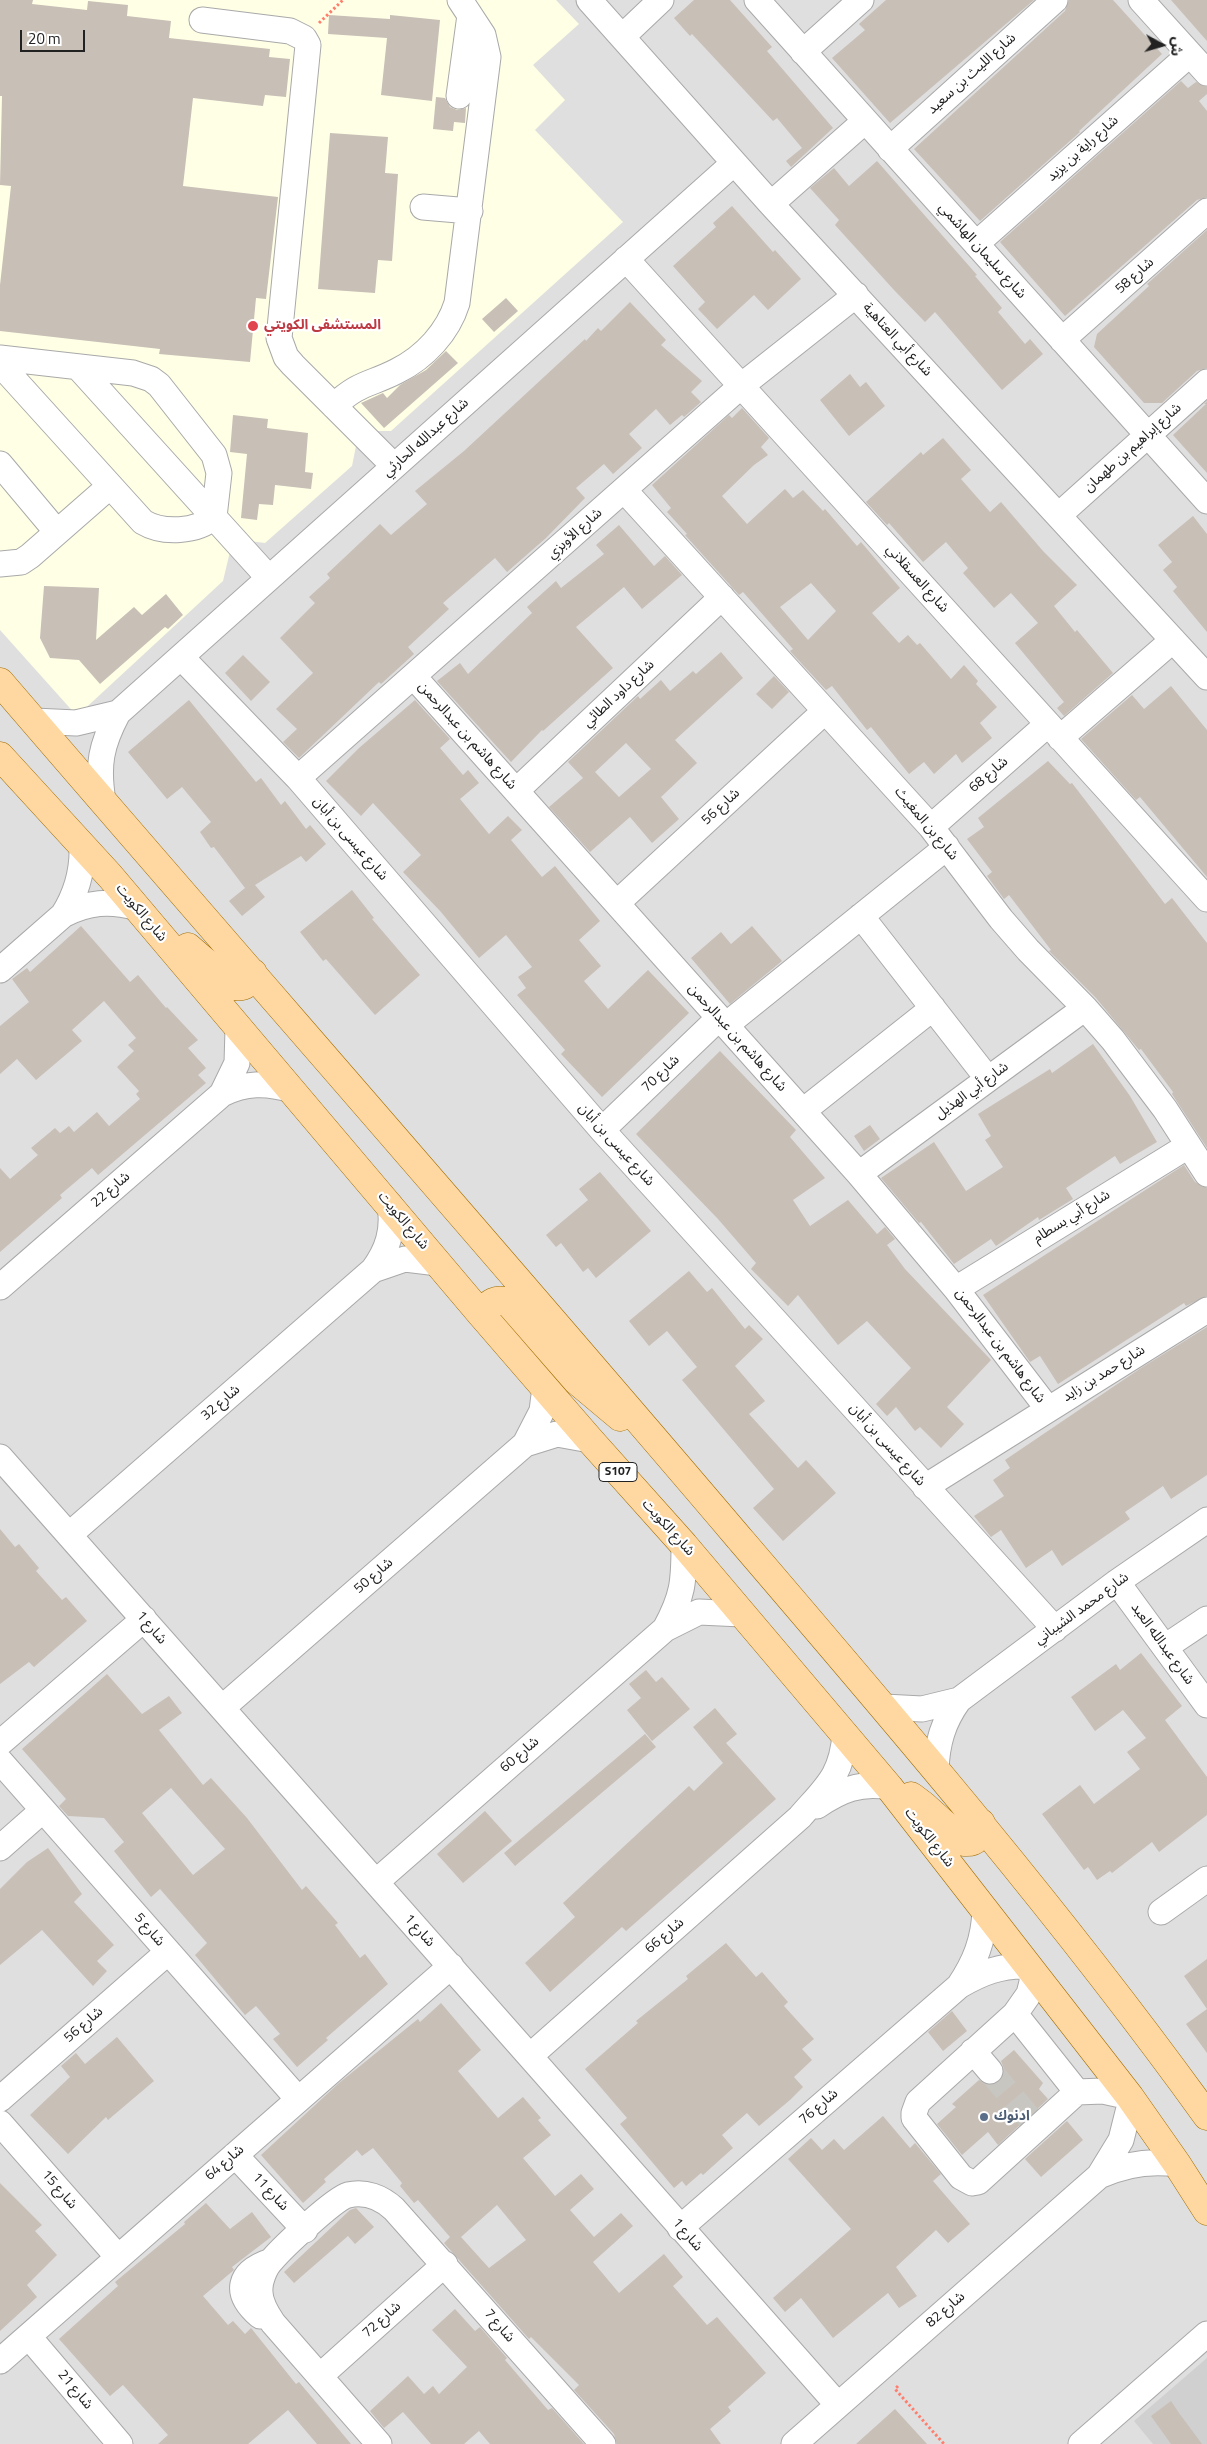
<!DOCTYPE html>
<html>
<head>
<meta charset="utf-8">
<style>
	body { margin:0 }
	#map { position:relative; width:1207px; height:2444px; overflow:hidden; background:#f2efe9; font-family:"Titillium Web","Noto Sans Arabic",sans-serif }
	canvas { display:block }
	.north { position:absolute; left:1137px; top:20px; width:50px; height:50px; -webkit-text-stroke:4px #fff; paint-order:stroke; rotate:96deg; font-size:14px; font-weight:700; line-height:20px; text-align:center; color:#222 }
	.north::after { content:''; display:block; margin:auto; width:18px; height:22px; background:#222; clip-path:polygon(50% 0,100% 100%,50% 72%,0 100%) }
	.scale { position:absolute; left:20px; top:30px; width:65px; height:22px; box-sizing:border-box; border:2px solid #222; border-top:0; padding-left:6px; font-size:15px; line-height:18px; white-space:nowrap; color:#222; -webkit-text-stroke:4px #fff; paint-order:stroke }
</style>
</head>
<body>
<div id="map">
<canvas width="1207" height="2444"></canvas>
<div class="north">ش</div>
<div class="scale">20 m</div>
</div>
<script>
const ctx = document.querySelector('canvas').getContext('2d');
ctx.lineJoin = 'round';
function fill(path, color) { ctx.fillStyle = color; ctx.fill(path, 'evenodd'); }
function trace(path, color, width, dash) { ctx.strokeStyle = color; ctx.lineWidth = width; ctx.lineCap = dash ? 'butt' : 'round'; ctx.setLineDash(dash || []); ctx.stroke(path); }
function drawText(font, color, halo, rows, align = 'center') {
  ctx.font = font + ' "Titillium Web","Noto Sans Arabic",sans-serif'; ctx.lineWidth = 4.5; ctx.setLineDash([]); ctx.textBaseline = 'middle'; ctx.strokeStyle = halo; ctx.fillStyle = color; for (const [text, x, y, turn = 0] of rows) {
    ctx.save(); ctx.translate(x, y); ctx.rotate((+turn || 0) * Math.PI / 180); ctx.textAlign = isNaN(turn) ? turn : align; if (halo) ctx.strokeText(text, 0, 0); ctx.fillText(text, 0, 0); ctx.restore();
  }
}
const residential = new Path2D(`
	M0,0H1207V2444H0Z`);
const education = new Path2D(`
	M0,0H556L579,24L533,65L565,100L535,130L623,222L391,431H359L352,466L265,543L233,539L223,581L77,716L0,630Z`);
const religious = new Path2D(`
	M1207,2358V2444H1153L1134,2421Z`);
const building = new Path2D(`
	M0,0H33L32,4L87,10L88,1L128,5L127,16L171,21L169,38L270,49L269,57L290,59L286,97L265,95L263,106L193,98L183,186L278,197L266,299L256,298L250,362L159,354L160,349L0,331V285L11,186L0,185L2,96H0Z
	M694,0H730L772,47L767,51L833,128L791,167L786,161L802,148L777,118L773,121L692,34L690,36L674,18Z
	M886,0H1034L890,123L832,58L865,30L859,24Z
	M1069,0H1113L1162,54L1079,131L1080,132L980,221L914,149L1065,11Z
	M1171,0H1207V41Z
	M329,15L390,19V15L440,20L432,101L381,95L387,38L328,34Z
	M1181,81L1188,88L1196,82L1207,87V94L1199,101L1207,111V197L1197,200L1065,316L1000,242Z
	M436,97L445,98L450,107L457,110L466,108L465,123L454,122L453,131L433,129Z
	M330,133L388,137L385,173L398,174L392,261L378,260L375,293L318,289Z
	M877,161L977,275L975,276L1002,308L998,312L1025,344L1030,339L1043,354L1002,390L935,312L925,322L894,290L835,225L839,220L810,188L834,168L849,186Z
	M732,206L773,252L775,250L801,279L768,310L754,295L717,329L698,309L705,302L673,266L716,227L713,223Z
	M1207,230V368L1197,371L1162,403H1144L1094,347L1097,334L1149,286L1147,284Z
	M506,298L518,311L494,332L482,319Z
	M630,302L666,340L661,345L702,381L691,392L701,402L684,417L682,415L670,425L656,409L629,434L642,448L613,474L604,464L576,488L585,498L546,538L507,572L495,558L443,603L449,609L408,647L414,654L381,684L379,682L299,758L283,742L297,729L276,709L313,673L280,638L315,603L309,597L330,578L327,574L380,524L391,535L427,504L415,491L464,451L585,339L586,341L598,328L601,331Z
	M446,351L458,363L384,428L361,403L383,393L387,398L400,385L426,370Z
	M850,374L860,387L866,382L885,406L849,436L820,400Z
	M1207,401V473L1173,435L1206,404H1204Z
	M742,408L769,438L761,447L768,455L754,465L722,496L747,524L785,489L793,498L803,490L823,511L825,509L857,546L861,542L900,588L872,613L899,643L908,635L917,645L920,643L951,679L964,665L978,681L976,684L997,707L980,723L992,738L962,763L956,754L934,774L924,762L909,774L871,727L867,730L832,686L826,690L790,651L793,649L743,592L739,595L685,535L687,534L667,512L671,508L652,485L729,415L732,418ZM811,583L836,611L808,640L780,607Z
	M233,415L268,419L267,428L308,433L305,472L313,473L311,489L275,485L273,505L259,504L257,520L241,518L247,454L230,452Z
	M943,438L971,470L961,479L990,512L1001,502L1043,551L1077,585L1054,606L1075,632L1077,630L1113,673L1064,716L1057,708L1064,702L1015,643L1038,623L1011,593L994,608L963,573L968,568L946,542L923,562L889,523L887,525L866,502L921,452L923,455Z
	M1193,516L1207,534V632L1173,591L1177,587L1163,570L1172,562L1158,545Z
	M619,525L654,566L665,556L682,575L642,609L624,587L576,627L613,668L543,731L542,730L511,762L437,681L460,663L468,674L532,613L527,607L556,581L561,588L604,554L596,545Z
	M44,586L99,588L96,640L134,607L142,615L166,594L183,615L168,629L165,627L100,684L79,660L50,658L40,638Z
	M721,652L743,678L675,740L697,763L661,797L679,819L652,843L630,817L590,852L549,807L583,778L568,762L638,696L640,699L661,680L670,691L693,671L696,674ZM626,743L651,769L619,797L595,772Z
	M243,655L270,682L251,701L225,673Z
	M774,676L789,692L772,709L756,694Z
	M1171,686L1207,730V877L1140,797L1136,800L1081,739L1132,695L1144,709Z
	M189,700L256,782L261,778L281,805L285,801L306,829L310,825L326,844L306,862L301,856L255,885L265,897L242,916L229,901L245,888L214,847L211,848L200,832L211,822L182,787L167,799L128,752Z
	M415,700L450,739L440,748L463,775L468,770L479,783L460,799L489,834L508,816L522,830L511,840L542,877L555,866L600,921L579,940L601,966L584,981L608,1009L648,970L689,1013L602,1097L561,1054L565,1050L517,995L526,988L518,977L532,967L506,935L479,958L441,912L403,872L421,855L373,803L361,816L326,781L359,748Z
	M1048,761L1070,784L1072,783L1165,904L1172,898L1207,943V1148L1172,1094L1173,1092L1141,1049L1139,1050L1096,998L1049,951L1051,950L1009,895L1004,899L987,876L992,872L967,839L984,827L978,818Z
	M352,890L374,918L372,919L420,975L375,1015L326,959L323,961L300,932Z
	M81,926L130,982L138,975L166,1008L167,1007L198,1040L188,1048L206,1068L198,1075L206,1083L98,1175L92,1168L60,1195L62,1198L0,1252V1168L10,1179L38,1155L31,1148L55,1128L60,1133L69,1126L74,1132L97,1112L109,1126L140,1099L136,1094L139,1091L117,1067L134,1051L128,1045L136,1038L104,1001L72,1030L82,1041L36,1080L17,1059L0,1074V1026L29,1002L12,979L27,968L30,972Z
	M752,926L782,961L730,1004L691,958L721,932L731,944Z
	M1093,1044L1130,1096L1157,1142L1120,1164L1115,1156L1066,1188L1073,1199L1039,1220L1038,1217L996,1246L991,1239L954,1264L921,1222L919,1223L881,1178L934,1142L966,1191L1003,1167L985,1140L991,1136L978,1114L1050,1069L1052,1073Z
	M720,1051L796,1130L790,1137L825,1178L793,1200L810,1226L848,1200L877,1234L885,1227L895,1239L887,1245L905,1269L991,1360L947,1407L964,1424L941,1448L920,1427L915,1431L896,1407L887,1416L876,1404L911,1368L867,1321L838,1345L798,1295L788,1306L751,1269L756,1263L718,1219L636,1134Z
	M870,1125L880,1139L864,1151L854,1136Z
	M1184,1165L1195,1182L1207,1188V1296L1186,1306L1184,1303L1058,1384L1040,1356L1030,1362L983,1295Z
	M600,1172L651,1231L596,1278L588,1268L583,1272L561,1243L556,1247L546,1235L588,1200L579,1189Z
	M689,1271L707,1292L712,1288L745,1329L749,1325L763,1339L735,1366L765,1401L749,1414L798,1468L806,1460L836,1493L783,1541L753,1508L774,1489L682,1380L697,1367L667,1331L649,1346L629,1321Z
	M1207,1327V1475L1171,1499L1163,1486L1125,1512L1130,1519L1062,1566L1052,1550L1026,1568L1001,1530L991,1537L974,1516L1004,1496L993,1480L1010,1468L1005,1460L1141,1368Z
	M0,1529L15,1547L19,1544L39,1568L36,1571L62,1600L66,1597L87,1621L34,1667L29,1662L0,1684Z
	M1141,1653L1182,1706L1165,1720L1207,1777V1815L1159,1852L1152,1842L1112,1873L1110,1871L1097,1880L1088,1867L1084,1870L1042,1814L1080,1785L1094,1804L1140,1769L1127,1752L1146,1738L1123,1710L1095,1731L1071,1697L1116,1664L1120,1670Z
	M646,1670L656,1682L662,1677L690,1709L652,1741L627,1710L641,1698L629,1684Z
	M107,1674L142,1714L169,1696L182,1713L159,1730L203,1785L211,1778L247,1818L302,1890L306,1886L338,1923L335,1925L360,1958L365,1954L388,1984L326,2038L328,2040L297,2067L273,2039L280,2034L256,2006L245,2015L195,1955L207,1943L160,1889L151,1897L114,1851L124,1842L104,1818L68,1816L59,1806L66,1799L22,1749ZM171,1788L225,1849L193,1875L142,1813Z
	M715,1708L737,1734L726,1743L776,1799L626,1931L622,1927L550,1992L525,1963L575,1917L563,1903L689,1786L694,1791L723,1763L693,1727Z
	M645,1734L656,1747L515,1866L504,1853Z
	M485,1811L512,1841L463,1883L437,1854Z
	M48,1848L82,1894L74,1902L114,1945L97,1961L107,1971L93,1986L42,1930L0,1965V1889L27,1862Z
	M726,1943L756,1977L762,1972L788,2002L784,2006L814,2039L802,2049L812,2060L794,2077L803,2087L790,2100L759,2126L747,2113L722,2135L733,2148L703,2175L701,2173L686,2186L682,2181L674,2188L620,2124L627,2118L585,2069L638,2023L636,2021L688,1979L686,1976Z
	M1207,1959V2053L1186,2024L1207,2009L1184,1976Z
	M441,2003L481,2050L458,2071L498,2118L523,2097L541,2118L538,2120L551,2135L523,2158L555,2196L581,2174L594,2189L570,2210L594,2237L621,2213L633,2226L593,2262L619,2293L664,2254L683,2277L673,2286L707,2325L717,2317L766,2373L728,2407L731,2411L710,2429L721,2444H617L614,2434L574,2390L579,2385L531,2337L529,2339L444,2243L450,2237L418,2200L414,2203L400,2186L402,2183L373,2148L362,2156L357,2150L324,2179L326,2182L303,2203L261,2155L339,2083L418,2019L420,2022ZM497,2205L526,2240L489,2268L461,2237Z
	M952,2011L967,2031L943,2051L928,2032Z
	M117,2037L154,2081L108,2120L106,2117L68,2154L30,2115L70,2077L61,2066L76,2053L85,2064Z
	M1014,2050L1043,2083L1039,2089L1048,2099L998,2145L988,2132L962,2155L937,2124L956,2107L952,2104L979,2080L985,2084L992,2085L1000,2082L1004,2069L1001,2061Z
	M883,2116L910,2148L915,2143L941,2174L933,2181L970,2224L948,2243L936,2230L896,2267L917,2296L899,2308L888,2293L833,2338L801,2298L785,2312L773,2298L851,2229L788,2159L811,2138L822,2150L834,2139L844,2150Z
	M1067,2121L1083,2140L1041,2177L1025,2159Z
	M0,2183L42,2225L35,2231L57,2255L27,2285L37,2297L0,2331Z
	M206,2203L230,2229L252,2212L271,2237L232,2267L234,2270L203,2296L228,2325L233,2321L245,2334L251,2328L296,2384L299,2382L351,2444H317L288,2410L248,2444H158L168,2435L123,2385L110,2396L59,2339L118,2286L115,2282L185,2224L184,2222Z
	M356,2208L374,2227L355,2244L348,2236L294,2283L284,2272L350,2210Z
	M455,2309L475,2331L480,2327L507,2358L505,2360L548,2410L552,2408L584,2444H490L479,2431L464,2444H431L403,2412L384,2428L370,2411L408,2376L424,2394L433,2386L439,2394L467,2367L432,2330Z
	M1171,2401L1179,2413L1202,2444H1171L1151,2416Z
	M895,2409L927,2444H856Z`);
const minorTunnel = new Path2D(`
	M990,2071L1036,2126`);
const path = new Path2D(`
	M319,23L343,0
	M898,2386L895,2389L944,2444`);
const minor = new Path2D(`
	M589,0L771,204L1207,677
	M757,0L1207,501
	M1141,0L1207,73
	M202,20L290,31L304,38L308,45L279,338L286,357L293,365L394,466
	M622,37L661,0
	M803,52L861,0
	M459,96L470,15
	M890,149L1055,0
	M771,204L865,121
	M423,207L470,211
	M976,244L1190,54
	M626,259L1207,899
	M1062,340L1207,211
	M0,358L133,373L151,379L159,385L214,455L219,473L214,517C197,532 163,534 143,522L0,364
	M78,367L269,578
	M334,406C359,382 370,385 397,371C425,357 448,332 457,303L488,57L483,35L460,0
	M0,464L57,532
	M624,490L931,827L1001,919L1028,950L1085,1008L1113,1040L1165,1109L1207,1174
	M1059,515L1207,382
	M0,564L21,562L30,556L110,486
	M181,657L298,778L602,1130L1055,1629
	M414,677L859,1174L956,1289L1048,1409
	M34,721L76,723L118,713
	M1060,738L1173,640
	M298,778L741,386L856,295
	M516,791L722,597
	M103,801C97,765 101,745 118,713L734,163
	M931,827L1048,724
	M617,903L825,711
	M63,915C77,893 83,871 82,845
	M861,916L988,1079
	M0,970L63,915C88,902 110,900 137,908
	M726,1025L947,847
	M222,1094C245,1083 266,1082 291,1090
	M803,1111L933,1008
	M602,1130L719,1018
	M859,1174L1085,1008
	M373,1270L405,1259L438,1263
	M0,1287L222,1094L237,1063L238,1029
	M956,1289L1188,1146
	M525,1444L557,1434L590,1440
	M0,1457L838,2405
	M925,1487L1207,1310
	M69,1535L373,1270C388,1250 394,1230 390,1205
	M1117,1582L1207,1705
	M665,1629C683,1596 684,1582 684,1545
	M1165,1647L1207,1619
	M884,1707L922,1709L959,1700
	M222,1708L525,1444L542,1411L545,1387
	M0,1743L144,1619
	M0,1761L298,2099
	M936,1770C937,1743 943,1722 959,1700L1117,1582L1207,1520
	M817,1806C841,1790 860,1782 889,1787
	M0,1848L43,1810
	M376,1882L665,1629L699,1612L742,1614
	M1161,1912L1207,1879
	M1032,1971V1982L1029,1994L1015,2014L918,2102L914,2113V2118L961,2177L972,2183L978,2182L1077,2092
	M959,1986C975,1962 984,1940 985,1910
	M1015,2014L1077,2092L1103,2091L1130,2097
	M973,2051L990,2071
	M530,2056L800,1817C826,1787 842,1776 845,1734
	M0,2099L168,1952
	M0,2123L118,2257
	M235,2155L305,2230
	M1099,2176C1125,2164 1149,2160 1177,2164
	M680,2228L959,1986C981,1973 1001,1965 1027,1966
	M260,2316C233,2293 238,2272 271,2261
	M29,2337L120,2444
	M0,2361L451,1966
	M320,2376L445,2264
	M379,2444L273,2323C267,2314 260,2303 260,2292C259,2282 265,2267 272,2260C283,2247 334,2199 348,2195C365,2191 381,2197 394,2209L603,2444
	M794,2444L1099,2176L1121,2140L1131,2100
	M1081,2444L1207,2334`);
const major = new Path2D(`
	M0,682C246,968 495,1251 739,1538C900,1726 1062,1915 1207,2116
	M0,756L110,876L480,1313L590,1440L684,1545L889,1787L1130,2097L1177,2164L1207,2211
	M188,947L233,986C243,988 250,984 253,973
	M480,1313C490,1303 496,1297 509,1303L577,1381L620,1417
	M911,1796L923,1805L964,1842C977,1843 980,1835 981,1823`);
const markers = [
	[253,326,6,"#e0444e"],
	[984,2117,5,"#5c6f8a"]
];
const shields = [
	[618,1472,38]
];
const shieldNames = [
	["S107",618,1472]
];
const streetNames = [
	["شارع الليث بن سعيد",972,74,-42],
	["شارع راية بن يزيد",1083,149,-42],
	["شارع سليمان الهاشمي",982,251,48],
	["شارع 58",1135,276,-42],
	["شارع أبي العتاهية",897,340,47],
	["شارع عبدالله الحارثي",426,438,-42],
	["شارع إبراهيم بن طهمان",1133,448,-42],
	["شارع الأوبزي",575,534,-42],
	["شارع العسقلاني",917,579,48],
	["شارع داود الطائي",619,694,-43],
	["شارع هاشم بن عبدالرحمن",467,736,48],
	["شارع 68",989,775,-41],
	["شارع 56",721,807,-43],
	["شارع بن المغيث",926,824,50],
	["شارع عيسى بن أبان",350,839,49],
	["شارع الكويت",141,913,50],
	["شارع هاشم بن عبدالرحمن",737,1038,48],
	["شارع 70",661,1074,-44],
	["شارع أبي الهذيل",972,1091,-36],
	["شارع عيسى بن أبان",616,1145,48],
	["شارع 22",111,1190,-41],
	["شارع أبي بسطام",1072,1217,-32],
	["شارع الكويت",403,1221,50],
	["شارع هاشم بن عبدالرحمن",1000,1346,53],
	["شارع حمد بن زايد",1104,1374,-32],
	["شارع 32",221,1403,-41],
	["شارع عيسى بن أبان",887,1445,48],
	["شارع الكويت",668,1528,48],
	["شارع 50",374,1576,-41],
	["شارع محمد الشيباني",1082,1609,-36],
	["شارع 1",151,1628,49],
	["شارع عبدالله العبد",1162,1644,54],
	["شارع 60",520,1755,-41],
	["شارع الكويت",929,1838,52],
	["شارع 5",149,1930,49],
	["شارع 1",419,1931,48],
	["شارع 66",665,1936,-41],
	["شارع 56",84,2025,-41],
	["شارع 76",819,2107,-41],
	["شارع 64",225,2163,-41],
	["شارع 15",59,2190,49],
	["شارع 11",270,2192,47],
	["شارع 1",687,2235,49],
	["شارع 82",946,2310,-41],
	["شارع 72",382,2320,-42],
	["شارع 7",499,2326,49],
	["شارع 21",75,2390,50]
];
const healthNames = [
	["المستشفى الكويتي",264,326]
];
const serviceNames = [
	["ادنوك",994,2117]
];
fill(residential, '#e0dfdf');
fill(education, '#ffffe5');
fill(religious, '#d0d0d0');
fill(building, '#c8bfb7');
trace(minorTunnel, '#c8c6c1', 25, [25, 12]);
trace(minor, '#a9a9a9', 27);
trace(major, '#a06d00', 29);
trace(path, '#ff7e6d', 3, [2.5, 2.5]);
trace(minor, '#fff', 25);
trace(major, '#ffd8a1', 28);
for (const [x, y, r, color] of markers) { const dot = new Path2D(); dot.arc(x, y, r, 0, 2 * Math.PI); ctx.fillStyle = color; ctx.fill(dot); trace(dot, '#fff', 2); }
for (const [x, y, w] of shields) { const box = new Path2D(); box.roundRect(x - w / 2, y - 9.5, w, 19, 4); ctx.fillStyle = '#fff'; ctx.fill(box); trace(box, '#222', 1); }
drawText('bold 12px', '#222', null, shieldNames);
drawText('14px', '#222', '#fff', streetNames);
drawText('bold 14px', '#be3a42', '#fff', healthNames, 'left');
drawText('bold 14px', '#4e5e75', '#fff', serviceNames, 'left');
</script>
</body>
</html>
